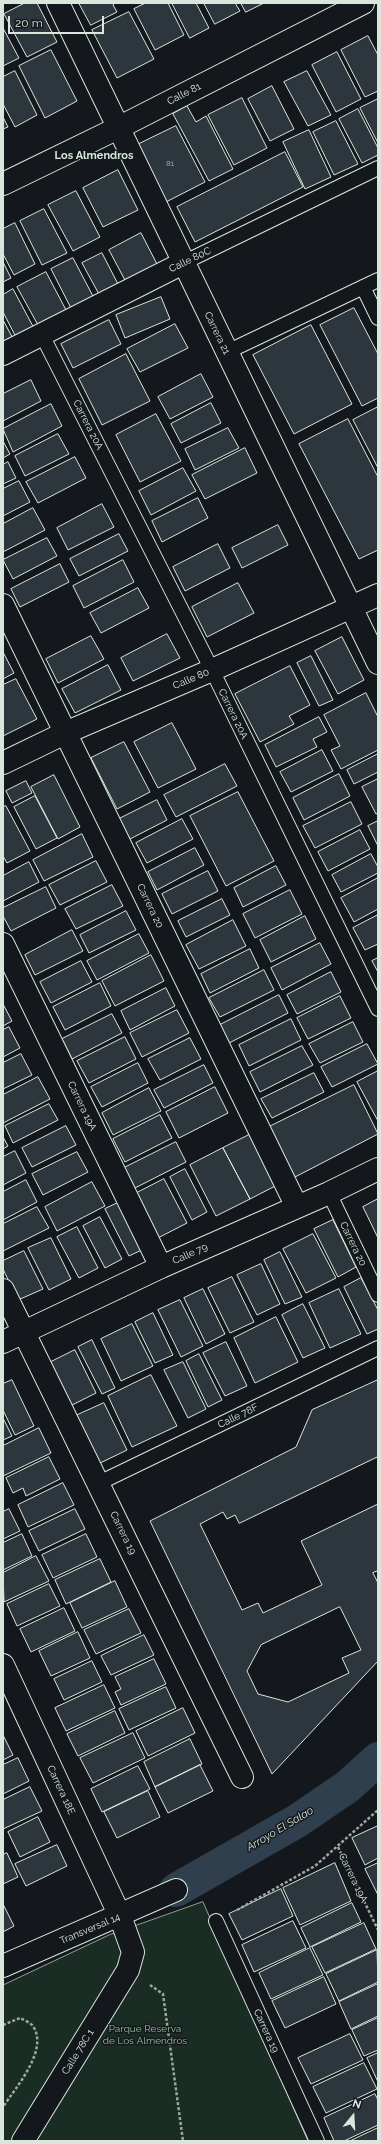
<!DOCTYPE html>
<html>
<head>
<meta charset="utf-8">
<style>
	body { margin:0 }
	#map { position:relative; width:381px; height:2144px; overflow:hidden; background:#14181c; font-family:Raleway,sans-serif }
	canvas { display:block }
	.frame { position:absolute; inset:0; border:4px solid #d8e6dc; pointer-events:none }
	.north { position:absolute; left:333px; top:2096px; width:40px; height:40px; -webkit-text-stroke:3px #14181c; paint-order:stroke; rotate:18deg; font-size:11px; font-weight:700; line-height:16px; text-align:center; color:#d8e6dc }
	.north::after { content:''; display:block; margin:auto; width:14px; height:18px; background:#d8e6dc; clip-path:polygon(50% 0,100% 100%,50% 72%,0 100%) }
	.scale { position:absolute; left:8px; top:16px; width:96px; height:18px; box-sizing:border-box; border:2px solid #d8e6dc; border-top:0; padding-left:5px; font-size:12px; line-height:14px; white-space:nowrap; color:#d8e6dc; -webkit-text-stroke:3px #14181c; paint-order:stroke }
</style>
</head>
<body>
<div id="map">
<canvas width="381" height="2144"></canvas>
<div class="frame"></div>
<div class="north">N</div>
<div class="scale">20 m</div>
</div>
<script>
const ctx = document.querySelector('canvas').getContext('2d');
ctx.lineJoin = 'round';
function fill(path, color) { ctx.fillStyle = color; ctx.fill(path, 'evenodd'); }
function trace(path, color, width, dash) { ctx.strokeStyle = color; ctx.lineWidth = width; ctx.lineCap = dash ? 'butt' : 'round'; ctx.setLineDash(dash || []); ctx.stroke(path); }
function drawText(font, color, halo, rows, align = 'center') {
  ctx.font = font + ' Raleway,sans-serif'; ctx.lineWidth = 3; ctx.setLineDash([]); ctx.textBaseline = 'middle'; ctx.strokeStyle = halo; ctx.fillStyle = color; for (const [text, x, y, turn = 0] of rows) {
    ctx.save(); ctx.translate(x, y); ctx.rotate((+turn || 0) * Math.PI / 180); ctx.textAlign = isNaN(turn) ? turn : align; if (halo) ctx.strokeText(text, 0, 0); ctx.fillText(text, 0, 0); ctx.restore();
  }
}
const green = new Path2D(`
	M203,1902L308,2141H3V1985L109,1935Z`);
const canal = new Path2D(`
	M176,1890L297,1821L347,1787L378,1759`);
const building = new Path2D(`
	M25,3H37L57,42L27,57L4,14Z
	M79,3H115L113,5L117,12L91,25Z
	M146,3H168L184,35L155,50L134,9Z
	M172,3H196L209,28L190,38Z
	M204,3H235L240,11L215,24Z
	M241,3H264L246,12Z
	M129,12L154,59L117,78L92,30Z
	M3,28L19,58L3,66Z
	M368,36L378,55V91L365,97L341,50Z
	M51,50L77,101L45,118L19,66Z
	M337,52L361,99L336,112L312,65Z
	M15,71L37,115L15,127L3,104V77Z
	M307,71L331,115L308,126L284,82Z
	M272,86L294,129L270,141L248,99Z
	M242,98L267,148L234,165L208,115Z
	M378,99V143L360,108Z
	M187,106L196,122L206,116L233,169L209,181L173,114Z
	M358,109L378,148V155L362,163L339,119Z
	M3,117L8,127L3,129Z
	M336,121L358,164L334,175L313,132Z
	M176,126L205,182L164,203L135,146Z
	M309,130L331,177L305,189L283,142Z
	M285,152L303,187L195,242L177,207Z
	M118,170L138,210L103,227L83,188Z
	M76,191L100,237L73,251L48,205Z
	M44,209L67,253L42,265L20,221Z
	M15,223L35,264L14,275L3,254V229Z
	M141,233L159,268L127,284L109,250Z
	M102,253L119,286L100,296L82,263Z
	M73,258L96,302L74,314L51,269Z
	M3,262L11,278L3,282Z
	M46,272L66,310L38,325L17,287Z
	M13,289L36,332L18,341L3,312V295Z
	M161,297L170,319L125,338L116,315Z
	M354,308L378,354V398L362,406L320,325Z
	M3,320L16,344L3,351Z
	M109,320L121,344L73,368L61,344Z
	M175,324L188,348L140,372L127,349Z
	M311,325L352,404L294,434L253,355Z
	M126,354L150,401L102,425L79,379Z
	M201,374L213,397L170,419L158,397Z
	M31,380L41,401L3,421V394Z
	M211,403L221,423L181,443L171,424Z
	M51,404L62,426L13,452L3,429Z
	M378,407V468L353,420Z
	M156,414L181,461L140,482L116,435Z
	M348,419L378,477V550L359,559L299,444Z
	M228,428L239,448L195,470L185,449Z
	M58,434L69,454L25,476L15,456Z
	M3,441L10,454L3,458Z
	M245,448L257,473L205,499L192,475Z
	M75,457L86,478L38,503L26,482Z
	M8,462L16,478L3,484V465Z
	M183,468L196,491L151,515L139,491Z
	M19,481L30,502L3,516V489Z
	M198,498L208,518L162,542L152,521Z
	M102,504L114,527L68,550L57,528Z
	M33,508L45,530L3,552V524Z
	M278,525L288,545L242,568L232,548Z
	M119,534L128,551L79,576L70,559Z
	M47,538L57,556L13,579L3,560Z
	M218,544L230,568L185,591L173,567Z
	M123,560L134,582L84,608L73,586Z
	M60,564L69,582L20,607L11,589Z
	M238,583L254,613L207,637L192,607Z
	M138,588L149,608L101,633L90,613Z
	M167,634L180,658L133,681L121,658Z
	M91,636L104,659L58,683L46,659Z
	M342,637L364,680L338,694L315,651Z
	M3,652L14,673L3,679Z
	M311,656L333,700L319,706L297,663Z
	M108,665L121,690L75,713L62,689Z
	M290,666L310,705L289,716L294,724L260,742L235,694Z
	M16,679L37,719L3,736V685Z
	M366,693L378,717V750L341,769L331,750L340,746L324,715Z
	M319,717L327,732L313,739L317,747L276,767L265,745Z
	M172,723L196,769L158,788L134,742Z
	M124,742L150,792L117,809L91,758Z
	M322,750L333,771L291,792L280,772Z
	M378,754V772L354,784L347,770Z
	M225,764L237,786L176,817L164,795Z
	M339,774L350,796L304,820L293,798Z
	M54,775L80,827L58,839L31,787Z
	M378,779V813L376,814L362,787Z
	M26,781L32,793L12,803L6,791Z
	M238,792L274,861L226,886L190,816Z
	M35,796L57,838L36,849L14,807Z
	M157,800L167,820L128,840L117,820Z
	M351,802L362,824L315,848L303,826Z
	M6,806L30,851L7,863L3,856V807Z
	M182,819L193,839L147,863L136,843Z
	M378,821V846L368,826Z
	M360,830L370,849L328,871L318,852Z
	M82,834L93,857L44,881L33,860Z
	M195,848L204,865L157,890L148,872Z
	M371,854L378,867V873L341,892L332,875Z
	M96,861L107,882L60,905L49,885Z
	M29,862L39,882L3,901V876Z
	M276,866L286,885L243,907L234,888Z
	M208,871L218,891L172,914L162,894Z
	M378,878V909L354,922L341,898Z
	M112,885L123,906L76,929L65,909Z
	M46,887L56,908L11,931L3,916V908Z
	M290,890L302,914L255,938L243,914Z
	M222,899L230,915L186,937L178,921Z
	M126,911L136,930L89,953L80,935Z
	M378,915V944L365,950L353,928Z
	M305,916L316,939L271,962L260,940Z
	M233,920L246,946L199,969L186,945Z
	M72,930L83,951L35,975L25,955Z
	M139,934L149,953L97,980L87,961Z
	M320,943L331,964L282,990L271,968Z
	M250,949L259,968L210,993L201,974Z
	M151,955L164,981L115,1006L102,981Z
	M378,958V972L372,961Z
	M81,961L92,982L51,1003L40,982Z
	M264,970L274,990L220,1017L209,998Z
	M331,972L341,992L297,1014L287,995Z
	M100,983L111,1006L65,1030L53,1007Z
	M166,988L175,1006L130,1030L121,1011Z
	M279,995L288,1013L229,1043L220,1025Z
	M340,996L351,1018L308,1039L297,1018Z
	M3,1004L12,1021L3,1026Z
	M177,1010L189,1033L142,1057L130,1033Z
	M112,1014L122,1033L72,1059L62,1039Z
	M291,1019L301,1040L249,1066L239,1045Z
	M353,1022L363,1042L320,1063L309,1044Z
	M9,1027L20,1048L3,1057V1030Z
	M125,1037L136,1059L89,1083L77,1061Z
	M190,1038L201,1059L160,1080L148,1059Z
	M367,1044L378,1064L332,1087L321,1067Z
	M302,1046L313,1065L260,1092L250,1072Z
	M21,1054L32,1075L3,1089V1063Z
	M138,1063L148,1083L102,1107L91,1087Z
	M204,1065L213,1083L164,1108L154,1090Z
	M378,1071V1121L357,1082Z
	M314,1073L324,1092L272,1118L261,1099Z
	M38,1077L50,1099L3,1123V1095Z
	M354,1085L378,1134L295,1177L269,1127Z
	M215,1087L228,1113L179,1138L166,1112Z
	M149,1088L161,1111L113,1135L102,1113Z
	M49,1104L58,1120L13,1143L5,1126Z
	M160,1115L172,1138L125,1162L113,1139Z
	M66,1126L76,1145L32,1167L22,1148Z
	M253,1133L279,1184L250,1199L223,1148Z
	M3,1137L8,1146L3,1149Z
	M176,1142L186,1162L135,1188L124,1168Z
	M223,1148L250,1199L216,1216L190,1165Z
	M15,1151L26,1173L3,1185V1157Z
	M77,1152L88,1172L43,1195L32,1174Z
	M185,1169L207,1212L192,1220L170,1177Z
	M164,1179L187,1223L152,1241L129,1197Z
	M26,1180L37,1202L3,1220V1192Z
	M92,1182L105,1206L57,1231L45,1207Z
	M378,1199V1238L363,1207Z
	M124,1200L148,1247L129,1256L105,1209Z
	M37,1207L49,1228L3,1251V1224Z
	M100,1217L122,1259L105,1268L83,1226Z
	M333,1220L356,1267L338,1277L314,1229Z
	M77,1227L98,1268L79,1278L57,1237Z
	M313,1234L336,1278L306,1293L283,1249Z
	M51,1238L71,1279L49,1290L28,1248Z
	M24,1251L43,1289L18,1300L3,1269V1261Z
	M280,1252L302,1297L285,1304L264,1260Z
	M261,1264L280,1304L257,1315L237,1275Z
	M232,1277L254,1322L230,1333L208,1288Z
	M361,1278L378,1310V1329L367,1334L344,1287Z
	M203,1289L225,1334L206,1344L184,1298Z
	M339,1289L361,1334L330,1348L309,1303Z
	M180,1300L203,1346L181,1357L158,1310Z
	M303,1304L325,1348L303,1358L282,1315Z
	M153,1313L173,1355L155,1363L135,1322Z
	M276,1317L298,1362L255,1383L234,1338Z
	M132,1324L153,1366L121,1381L101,1339Z
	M92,1340L115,1388L102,1394L78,1347Z
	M226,1342L247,1386L225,1396L203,1353Z
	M75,1350L96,1393L70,1406L49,1363Z
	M199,1354L222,1400L208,1407L186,1361Z
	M183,1362L206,1409L188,1418L164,1370Z
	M151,1375L177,1426L132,1447L108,1396Z
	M12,1380L34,1426L15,1435L3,1410V1384Z
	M378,1380V1661L272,1774L150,1521L296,1447L312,1410Z
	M104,1403L127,1450L94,1466L71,1418Z
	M3,1418L12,1436L3,1440Z
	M39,1428L51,1453L3,1476V1446Z
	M49,1457L60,1479L26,1496L23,1488L13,1493L6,1478Z
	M378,1457V1504L301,1541L322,1585L263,1613L258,1603L242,1610L200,1524L223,1512L227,1519L235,1515L239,1523Z
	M63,1483L74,1505L28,1527L18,1505Z
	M9,1509L20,1531L3,1539V1512Z
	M75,1509L85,1529L39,1551L29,1531Z
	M22,1534L32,1556L3,1570V1543Z
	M86,1534L97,1557L53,1578L42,1555Z
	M36,1556L49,1581L4,1602L3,1573Z
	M100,1559L111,1582L66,1604L55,1580Z
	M378,1571V1583L373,1573Z
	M115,1581L127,1607L82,1628L70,1603Z
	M49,1584L60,1606L17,1626L7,1604Z
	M340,1607L361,1650L342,1658L349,1673L288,1702L258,1694L247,1671L261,1645Z
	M64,1608L75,1631L31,1652L20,1629Z
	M129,1609L141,1633L96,1654L84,1630Z
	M78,1632L90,1658L51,1676L39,1651Z
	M144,1635L154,1655L111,1675L101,1656Z
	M154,1659L166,1684L121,1705L115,1692L121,1689L115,1677Z
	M92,1661L102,1682L64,1700L54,1679Z
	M104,1685L115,1708L66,1731L55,1708Z
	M166,1687L176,1708L129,1730L119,1709Z
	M183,1708L195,1733L148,1756L136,1731Z
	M115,1711L125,1733L78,1756L67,1734Z
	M133,1733L145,1758L93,1783L80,1758Z
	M3,1735L13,1755L3,1760Z
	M190,1739L202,1764L155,1787L144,1762Z
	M18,1758L29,1781L3,1794V1765Z
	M200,1765L213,1791L168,1813L155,1787Z
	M138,1766L150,1789L102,1812L91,1789Z
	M30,1787L42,1811L3,1829V1800Z
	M148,1791L160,1817L117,1838L104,1812Z
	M38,1817L50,1842L20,1857L8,1832Z
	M378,1826V1858L365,1865L352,1838Z
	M57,1845L67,1866L26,1886L15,1864Z
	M7,1853L18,1877L3,1884V1855Z
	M335,1863L351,1901L300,1925L283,1888Z
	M378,1863V1895L365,1869Z
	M281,1889L293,1916L242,1940L229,1914Z
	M352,1903L361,1922L310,1947L301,1928Z
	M3,1904L14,1926L3,1932Z
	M293,1921L306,1948L254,1972L242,1945Z
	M364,1923L376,1949L325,1973L312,1947Z
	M310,1948L323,1975L271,1999L259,1973Z
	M377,1950L378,1982L339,2001L326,1974Z
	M324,1977L336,2004L285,2028L272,2001Z
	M378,1984V2016L351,2029L339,2002Z
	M378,2018V2050L364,2056L352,2030Z
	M350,2034L363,2060L311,2084L298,2058Z
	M378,2053V2082L367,2058Z
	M364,2063L377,2089L326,2113L313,2087Z
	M375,2094L378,2100V2125L344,2141H334L324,2118Z
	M378,2128V2141H350Z`);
const path = new Path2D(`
	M338,1847L378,1930
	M237,1910L315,1866L378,1810
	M150,1985L163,1994L183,2141
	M3,2025L20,2018C24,2020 31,2023 33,2026C49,2050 16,2087 3,2107`);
const service = new Path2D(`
	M183,263L378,168
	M363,287L378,318
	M42,335L212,670L378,1009
	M227,352L378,280
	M329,1193L378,1295
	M99,1483L378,1348
	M216,1921L317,2141`);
const minor = new Path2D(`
	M58,3L378,663
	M3,354L183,263
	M3,605L297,1207
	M3,763L65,733L212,670L378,595
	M3,944L161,1267
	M3,1290L242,1777
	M3,1342L161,1267L329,1193L378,1169
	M3,1665L120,1916L133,1952L128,1970L23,2141
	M3,1966L176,1890`);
const tertiary = new Path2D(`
	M3,184L118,128L363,3`);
const numberNames = [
	["81",170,164]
];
const streetNames = [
	["Calle 81",184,94,-27],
	["Calle 80C",190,260,-26],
	["Carrera 21",217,333,64],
	["Carrera 20A",88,425,63],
	["Calle 80",191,679,-23],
	["Carrera 20A",233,714,64],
	["Carrera 20",150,906,64],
	["Carrera 19A",82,1106,64],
	["Carrera 20",353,1244,64],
	["Calle 79",190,1254,-24],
	["Calle 78F",238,1416,-26],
	["Carrera 19",123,1533,64],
	["Carrera 18E",61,1790,65],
	["Carrera 19A",353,1878,64],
	["Transversal 14",90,1929,-23],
	["Carrera 19",266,2031,65],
	["Calle 78C 1",78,2052,-58]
];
const parkNames = [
	["Parque Reserva",145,2029],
	["de Los Almendros",145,2041]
];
const neighbourhoodNames = [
	["Los Almendros",94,156]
];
const waterNames = [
	["Arroyo El Salao",280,1829,-31]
];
fill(green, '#1a2d24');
trace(green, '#939e99', 1);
trace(canal, '#2f3f4d', 34);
fill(building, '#2c363c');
trace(building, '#d8e6dc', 1);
trace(service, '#d8e6dc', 16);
trace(minor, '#d8e6dc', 24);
trace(tertiary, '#d8e6dc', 24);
trace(path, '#9da8a2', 2.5, [3, 2]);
trace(service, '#14181c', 14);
trace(minor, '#14181c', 22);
trace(tertiary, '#14181c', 22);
drawText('8px', '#adbab4', null, numberNames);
drawText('10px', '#d8e6dc', '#14181c', streetNames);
drawText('10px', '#8ac095', '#14181c', parkNames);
drawText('bold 11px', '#d8e6dc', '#14181c', neighbourhoodNames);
drawText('italic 11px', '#d8e6dc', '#14181c', waterNames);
</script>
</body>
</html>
